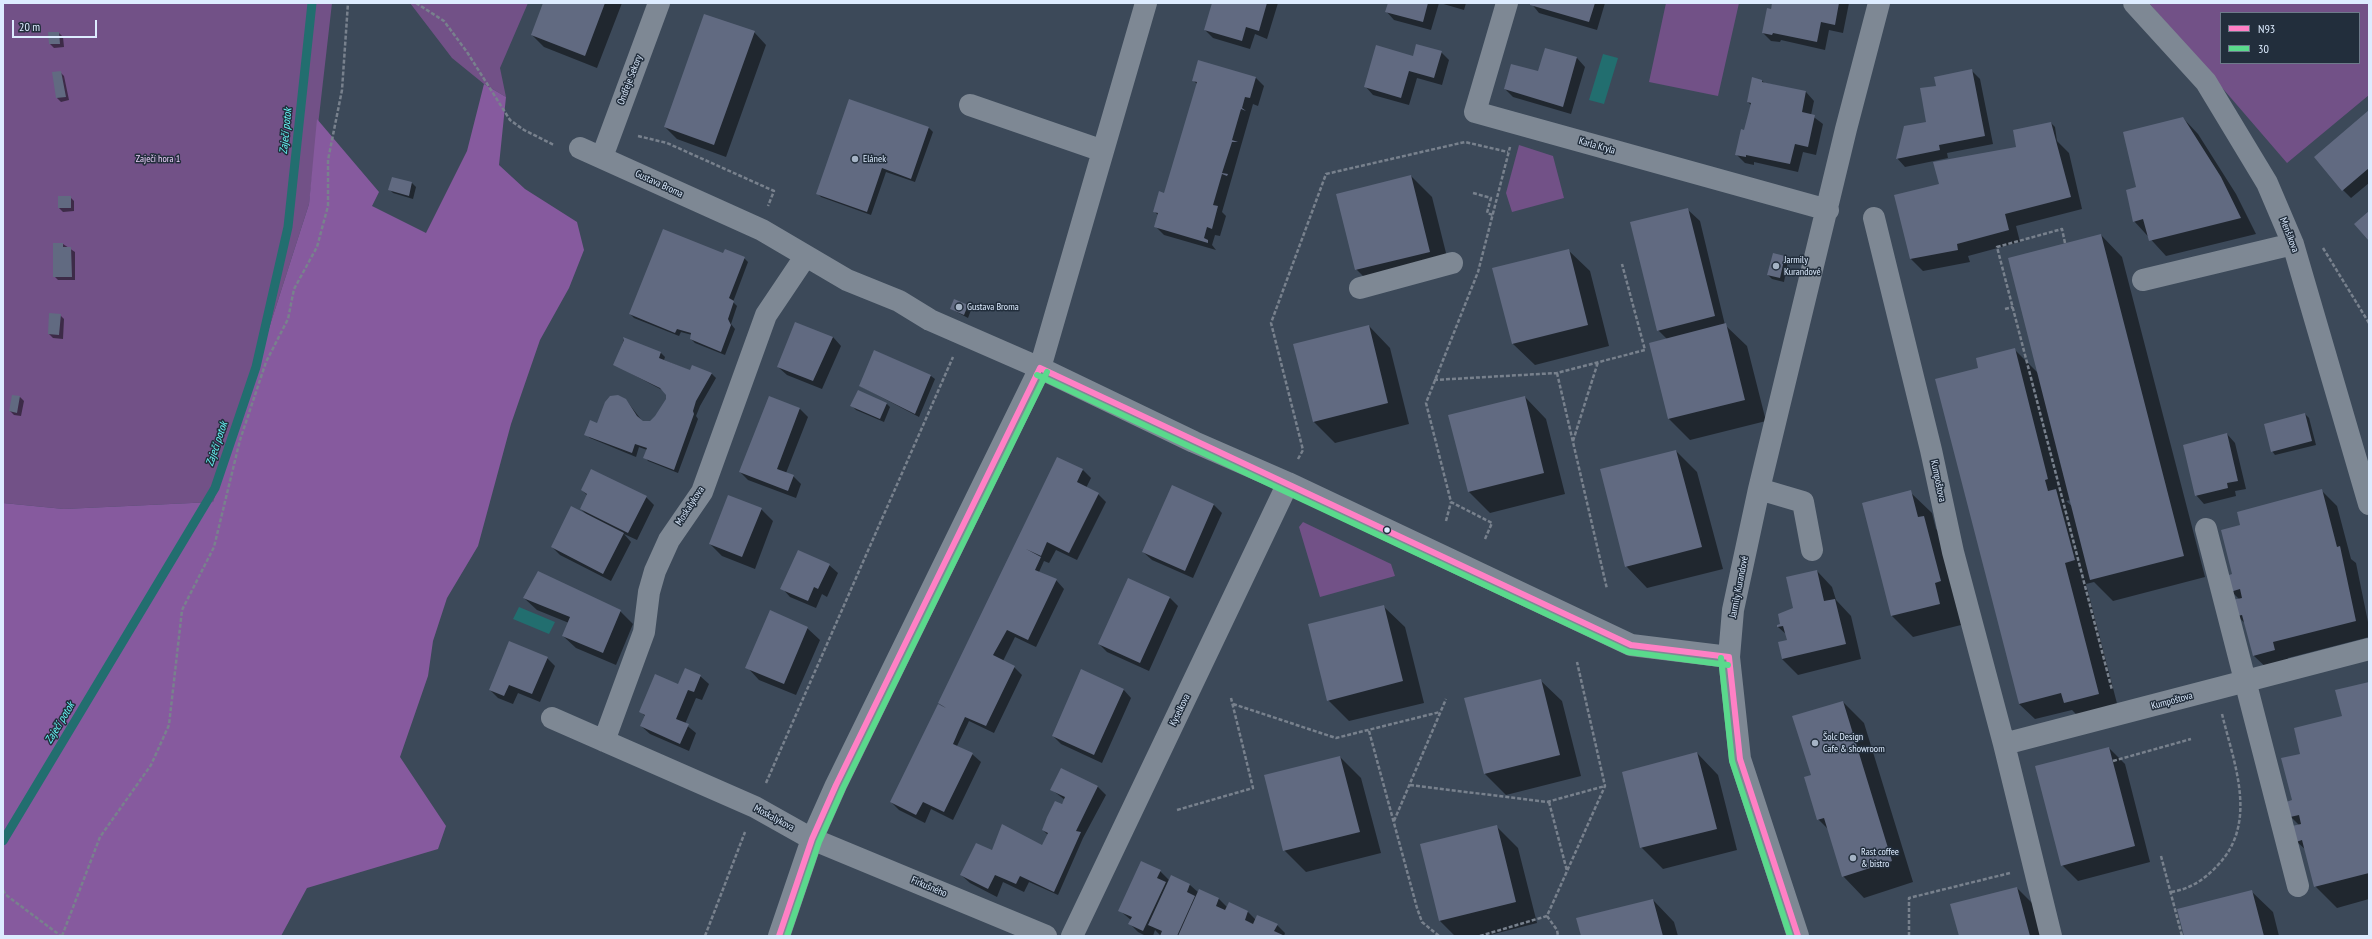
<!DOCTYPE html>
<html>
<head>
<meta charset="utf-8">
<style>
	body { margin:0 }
	#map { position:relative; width:2372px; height:939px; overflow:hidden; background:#3c4959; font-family:"PT Sans Narrow",sans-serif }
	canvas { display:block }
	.frame { position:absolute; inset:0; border:4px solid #ddecff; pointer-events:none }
	.legend { position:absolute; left:2220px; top:12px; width:140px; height:52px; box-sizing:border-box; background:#222e3c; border:1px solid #6d7a8a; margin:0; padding:5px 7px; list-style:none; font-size:12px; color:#ddecff }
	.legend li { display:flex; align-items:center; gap:8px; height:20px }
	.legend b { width:20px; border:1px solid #6d7a8a }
	.scale { position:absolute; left:12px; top:20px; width:85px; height:18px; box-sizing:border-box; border:2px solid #ddecff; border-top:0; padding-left:5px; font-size:12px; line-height:14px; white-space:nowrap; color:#ddecff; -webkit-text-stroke:3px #222e3c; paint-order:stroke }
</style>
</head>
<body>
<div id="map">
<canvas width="2372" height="939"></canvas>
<div class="frame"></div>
<ul class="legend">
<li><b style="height:5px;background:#ff80c5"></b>N93</li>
<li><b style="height:5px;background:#5ad98c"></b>30</li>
</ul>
<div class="scale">20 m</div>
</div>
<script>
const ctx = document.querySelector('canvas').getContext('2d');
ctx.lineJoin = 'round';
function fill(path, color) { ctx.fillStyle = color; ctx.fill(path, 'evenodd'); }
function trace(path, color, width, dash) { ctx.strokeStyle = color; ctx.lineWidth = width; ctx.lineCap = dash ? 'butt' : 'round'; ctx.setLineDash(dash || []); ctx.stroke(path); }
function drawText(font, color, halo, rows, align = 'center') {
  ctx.font = font + ' "PT Sans Narrow",sans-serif'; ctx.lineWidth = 3; ctx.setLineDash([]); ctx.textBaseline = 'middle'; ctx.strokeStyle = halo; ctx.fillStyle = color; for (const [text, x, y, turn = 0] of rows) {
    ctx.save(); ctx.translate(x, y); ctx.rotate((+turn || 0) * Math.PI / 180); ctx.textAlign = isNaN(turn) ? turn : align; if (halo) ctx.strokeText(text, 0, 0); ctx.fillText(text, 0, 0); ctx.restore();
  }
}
const green = new Path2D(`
	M3,3H332L309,204L213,502L64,509L3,503Z
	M410,3H528L500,68L506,97L484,84L452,58Z
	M1666,3H1739L1718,96L1649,82Z
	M2149,3H2369V95L2287,163ZM2221,13H2359V63H2221Z
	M1519,145L1553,156L1564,198L1512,212L1506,193Z
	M1303,522L1391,564L1395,576L1320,597L1299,527Z`);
const forest = new Path2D(`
	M484,84L506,97L499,165L525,189L577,222L584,250L569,288L540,340L511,424L478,546L447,598L433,641L428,676L400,757L446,826L438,849L307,888L281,936H3V503L64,509L213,502L309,204L317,119L379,192L372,206L426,233L467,151Z`);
const water = new Path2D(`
	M1603,54L1618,58L1604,104L1589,100Z
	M519,607L555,622L549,634L513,619Z`);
const shadow = new Path2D(`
	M544,3H622L597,68L544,47L532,35Z
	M1213,3H1278L1267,39L1255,34L1250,49L1213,38L1205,30Z
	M1389,3H1439L1431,30L1394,20L1386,11Z
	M1440,3H1466L1464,10Z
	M1531,3H1605L1597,30L1539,13Z
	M1773,3H1849L1843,33L1829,30L1825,50L1781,40L1780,42L1771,41L1763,33Z
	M754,32L766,45L726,157L677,139L665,127Z
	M59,33L63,37L64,47L54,48L50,44Z
	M1545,49L1577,58L1585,67L1571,114L1513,97L1505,89L1539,73Z
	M1441,52L1449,60L1442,85L1417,78L1409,105L1373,95L1365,86Z
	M1199,61L1256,78L1264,86L1258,106L1253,104L1249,118L1222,212L1226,216L1220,236L1215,235L1212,245L1216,250L1164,235L1156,227L1159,216L1154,211L1165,194L1197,84L1193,80Z
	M1972,71L1980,79L1993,144L1947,153L1948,158L1905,167L1897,158L1927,122L1937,86Z
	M60,72L64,76L69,100L61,102L57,98Z
	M1762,81L1765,83L1806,92L1814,101L1811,115L1823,124L1816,155L1803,152L1798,172L1754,162V165L1745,163L1736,154L1745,132L1751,105L1748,102Z
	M850,100L929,128L933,132L915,182L886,172L871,215L821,197L817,193Z
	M2369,111V183L2351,198L2343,190Z
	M2183,118L2198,134L2236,194L2256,234L2166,256L2134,221L2137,188Z
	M2051,123L2055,127L2057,141L2069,153L2082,209L2016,226L2020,242L1968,256L1970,262L1923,271L1911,259L1895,196L1940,185L2018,147Z
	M1411,176L1432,197L1451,273L1378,291L1356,269Z
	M412,183L416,187L413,199L393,193L389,189Z
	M70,197L74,201V211L63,212L59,208Z
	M1687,209L1700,221L1725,325L1747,346L1766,421L1690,440L1669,419L1667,339L1658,330Z
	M2101,235L2122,257L2205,577L2113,601L2094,582L2086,584L2120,715L2086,724L2072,710L2035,719L2019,704L1979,369L2014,349L2038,373ZM2071,500L2073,507L2066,501Z
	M63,244L75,252V280H58L54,276Z
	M1568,250L1590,271L1609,346L1535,365L1513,344L1494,269Z
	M723,254L744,258L748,262L733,302L737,306L731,324L735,329L725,355L695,343L691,339L692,335L681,332L679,336L634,318L630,314Z
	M1784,257L1788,261L1784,282L1772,279L1768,275Z
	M967,306L971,310L968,318L951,309Z
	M60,315L64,319L63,339L53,338L49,334Z
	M1369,326L1390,348L1409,424L1335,443L1314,422Z
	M833,337L841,346L822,389L787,375L778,367Z
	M624,339L661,353L665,357L664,360L691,371L693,366L712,374L716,378L700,406L696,416L698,419L678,473L648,461L645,457L647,450L639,447L636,457L590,438L586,434L626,400L643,422H651L665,404L667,395L664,391L615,365Z
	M875,351L931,376L935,379L919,417L860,386Z
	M13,396L20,397L24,401L21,416L14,415L10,411Z
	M770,397L800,409L808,417L786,473L793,476L801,484L796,498L748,480L740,472Z
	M1525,397L1546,419L1565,494L1490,513L1469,492Z
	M887,404L890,407L884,422L856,410L852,406Z
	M2305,414L2309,418L2316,445L2275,455L2272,451Z
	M2227,434L2235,443L2246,489L2235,491L2236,496L2204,504L2196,495Z
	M1676,451L1697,472L1723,569L1647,588L1626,566Z
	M1083,470L1091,478L1086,488L1098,494L1106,502L1077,560L1056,550L1049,563L1044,561L1039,572L1056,580L1064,589L1036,647L1015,637L1003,661L1014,667L1022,675L994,733L969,721L957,746L972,754L981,762L953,820L931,809L925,823L899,810L891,802L943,707L939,703L1009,558Z
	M1173,487L1214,505L1222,513L1193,578L1152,560L1143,552Z
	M582,490L646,497L654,505L637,540L624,534L631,542L611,581L560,555L552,547L588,516L581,509L588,496Z
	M2322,491L2337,506L2351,559L2356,563L2369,627V637L2288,658L2290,666L2270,671L2254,656L2246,624L2237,616L2239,599L2231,591L2241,526Z
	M1910,492L1932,513L1936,529L1945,538L1961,625L1913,637L1892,616L1863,504Z
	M761,509L773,521L755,569L722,556L710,544Z
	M829,565L838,573L827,597L822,594L816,608L790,597L782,588Z
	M1817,571L1832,587L1836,600L1851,616L1861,659L1798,675L1782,659L1788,641L1787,635L1778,627L1794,609Z
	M524,598L620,611L633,624L616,665L576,648L563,636L569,623L537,610Z
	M1170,598L1178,606L1149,671L1107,652L1099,644Z
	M1383,606L1405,627L1424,703L1349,721L1328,700Z
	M807,628L820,640L796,695L759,680L747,667Z
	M547,658L555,666L540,702L518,693L513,704L498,698L490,690Z
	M700,676L709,684L702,700L696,698L685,724L696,733L689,751L650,734L641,726L646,717L640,711L679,685Z
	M1540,680L1562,701L1581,776L1506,795L1485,774L1466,698Z
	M2369,683V899L2337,908L2315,886L2306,850L2297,842L2299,825L2291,817L2293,801L2301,754L2343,716Z
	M1123,689L1131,698L1102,763L1061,744L1053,736Z
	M1843,702L1864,723L1913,882L1864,898L1843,876L1828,829L1818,819L1812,776Z
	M2109,748L2125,764L2150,862L2078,881L2062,865Z
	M1697,753L1718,775L1737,850L1663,869L1641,847Z
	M1340,757L1361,778L1381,853L1306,872L1284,850Z
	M1062,769L1098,787L1106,795L1083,838L1058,895L1029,882L1024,892L1003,882L997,897L970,883L961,875L992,851L1043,846L1048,835L1043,830L1065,800L1052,790Z
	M1496,826L1518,848L1537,923L1486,936H1455L1440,921L1421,845Z
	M1160,871L1169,880L1171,876L1190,885L1199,893L1219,899L1227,907L1229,903L1248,912L1256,920L1277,925L1285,933L1284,936H1161L1155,930L1153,936H1146L1138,932L1130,924L1131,920L1119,910Z
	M2017,888L2038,909L2045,936H1960Z
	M2251,891L2273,912L2279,936H2185Z
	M1653,900L1674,922L1678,936H1582Z`);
const stream = new Path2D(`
	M3,841L215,488L256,367L288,227L312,3`);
const building = new Path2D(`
	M543,3H605L585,56L531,35Z
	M1212,3H1267L1259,31L1246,27L1242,41L1204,30Z
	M1388,3H1428L1423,22L1385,12Z
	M1530,3H1595L1589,22L1530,5Z
	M1772,3H1839L1835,25L1821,22L1817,42L1773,33L1772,35L1762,33L1767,8L1771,9Z
	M704,14L755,31L714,145L664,127Z
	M48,32H59L60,44H49Z
	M1416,44L1442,51L1434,78L1409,71L1401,98L1364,87L1376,45L1413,56Z
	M1545,48L1577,57L1563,107L1504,89L1511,64L1538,71Z
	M1198,60L1256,77L1250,98L1245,97L1242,108L1246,111L1241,109L1232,140L1238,142H1232L1222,173L1228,174L1227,176L1222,174L1213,205L1218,206L1212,229L1207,227L1204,238L1208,240V243L1154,227L1158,213L1153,212L1159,191L1164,193L1197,82L1192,81Z
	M1972,69L1985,136L1939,145L1940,150L1896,159L1904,126L1926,122L1920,88L1936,86L1934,77Z
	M61,71L66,97L56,98L52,72Z
	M1752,77L1762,80V82L1806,91L1802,112L1815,115L1808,147L1795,144L1790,164L1746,155V157L1735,155L1741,129L1744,130L1751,103L1747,102Z
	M849,99L929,127L911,179L882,168L867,212L816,194Z
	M2369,110V168L2342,191L2314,157Z
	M2183,117L2221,177L2241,218L2149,241L2143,219L2133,222L2126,190L2136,187L2123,132Z
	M2051,122L2071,197L2005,214L2009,230L1957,244L1958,250L1910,259L1894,195L1939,184L1933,162L2016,147L2013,130Z
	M1411,175L1430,252L1355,270L1336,194Z
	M392,177L412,182L409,196L388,190Z
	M58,196H71V208H58Z
	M1688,208L1715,316L1657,331L1630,222Z
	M2369,211V241L2354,224Z
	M663,229L723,253L725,249L745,257L729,298L734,301L728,319L731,325L721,352L690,339L691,333L677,329L675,333L629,314Z
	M2101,234L2184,556L2090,580L2008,258Z
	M53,243H63V247H71L72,277H53Z
	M1569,249L1588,325L1512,344L1492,268Z
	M1773,253L1785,256L1780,278L1767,275Z
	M954,299L968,305L964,315L950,309Z
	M49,313L61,314L59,335L48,334Z
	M795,322L833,337L813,381L777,367Z
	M1726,323L1745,400L1668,419L1649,343Z
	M1369,325L1388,403L1313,422L1293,344Z
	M623,337L661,352L659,358L690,370L692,365L712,373L696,401L693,411L694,414L674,470L643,458L647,448L635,444L632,453L584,435L590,420L597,423L605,402L610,396L618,395L626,399L637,416L643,421H650L655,416L666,399V395L660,388L613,365L624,340Z
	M2015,348L2048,479L2045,480L2048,491L2056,489L2075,560L2065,563L2099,694L2064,703L2061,693L2019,704L1935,379L1978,368L1976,358Z
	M874,350L931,375L915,414L859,386Z
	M858,390L887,403L880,419L850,406Z
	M12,395L20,396L17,413L9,411Z
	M769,396L800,408L777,469L794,475L788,491L739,472Z
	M1525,396L1544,473L1468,492L1448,415Z
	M2305,413L2312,441L2271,452L2264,424Z
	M2227,433L2238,481L2227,483L2228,488L2195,496L2183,445Z
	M1676,450L1702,547L1625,567L1600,469Z
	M1057,457L1083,469L1077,482L1099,493L1069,553L1047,542L1041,556L1026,549L1041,557L1035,570L1057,579L1028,640L1007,630L993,655L1015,666L986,726L965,717L959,730L953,744L973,753L944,812L923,802L916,815L890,802L938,704L946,708L938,703Z
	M591,469L647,496L628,533L580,509L587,494L581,490Z
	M1172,485L1214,504L1185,571L1142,552Z
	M2322,489L2337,547L2340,546L2356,621L2273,642L2275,650L2253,656L2242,615L2237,616L2232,600L2242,598L2240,589L2230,592L2226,576L2232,574L2221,530L2240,525L2237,512Z
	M1911,490L1918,517L1924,516L1941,581L1935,583L1940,604L1891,616L1862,503Z
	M728,495L762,508L742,557L709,544Z
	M571,506L624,533L603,574L551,547Z
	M798,550L830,564L818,589L814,587L808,601L780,589Z
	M1817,570L1824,601L1835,599L1846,644L1782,659L1778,642L1787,640L1783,626L1777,627V625L1780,624L1778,614L1793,608L1786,577Z
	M538,571L621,610L603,653L562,636L570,617L523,598Z
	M1128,578L1170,597L1140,663L1098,644Z
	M1384,605L1403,681L1327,701L1308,624Z
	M770,610L808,627L784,684L745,668Z
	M509,641L548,657L532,694L509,685L504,696L489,690Z
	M685,668L701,675L694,692L688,690L676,719L689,724L680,744L640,726L645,715L639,712L655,674L678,684Z
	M1081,669L1124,689L1094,755L1052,736Z
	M1541,679L1560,755L1484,774L1464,698Z
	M2369,682V873L2314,887L2302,840L2296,842L2292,826L2301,824L2299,815L2290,817L2286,802L2292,800L2281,758L2300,754L2294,728L2342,716L2335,690Z
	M1843,701L1892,861L1842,877L1824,818L1817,820L1804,777L1811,775L1792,716Z
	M2109,747L2135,846L2061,866L2035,766Z
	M1697,752L1717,829L1640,848L1622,772Z
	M1340,756L1360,832L1283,851L1264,775Z
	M1061,768L1098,786L1076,831L1081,832L1054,892L1020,876L1016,884L995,875L988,889L960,875L976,843L992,850L1002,824L1042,845L1048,833L1042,830L1047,817L1055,801L1062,804L1065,797L1050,790Z
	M1497,825L1516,902L1439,921L1420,844Z
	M1141,861L1161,870L1157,878L1166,882L1143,931L1128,924L1132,917L1118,911Z
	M1171,875L1190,884L1187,892L1195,896L1177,936H1160L1162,931L1148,925Z
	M2017,887L2030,936H1959L1950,904Z
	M1199,889L1219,898L1216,906L1225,910L1229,902L1248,911L1245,920L1253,924L1257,915L1278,924L1274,931L1285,936H1178Z
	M2252,890L2264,936H2184L2177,909Z
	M1653,899L1663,936H1581L1576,918Z`);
const path = new Path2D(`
	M416,3L444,21L467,52L510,120L524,130L554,145
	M638,136L667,143L774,191L768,206
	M1473,193L1491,198L1487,213L1493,215
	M2065,243L2062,229L1997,247L2112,690
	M2323,248L2369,323
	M2005,309L2013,307
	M1557,373L1607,589
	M1434,380L1557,373L1645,350L1622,264
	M1573,441L1598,362
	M1298,459L1303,450L1271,323L1326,174L1465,142L1508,152
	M1446,521L1451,502
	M1485,539L1492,523L1451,502L1426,403L1478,272L1510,147
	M1233,704L1336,738L1440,712
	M1369,731L1417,908L1422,922L1439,936
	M2113,761L2191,739
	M766,783L953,357
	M1410,785L1547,802L1605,786
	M1549,802L1567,871
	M1177,810L1253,788L1231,698
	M1394,821L1446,699
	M2161,856L2182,936
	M3,890L6,895L61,936
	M2171,892C2190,889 2204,880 2217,866C2259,823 2234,764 2222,714
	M1547,916L1557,930L1558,936
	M62,936L100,837L151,765L169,725L182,610L214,547L240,440L266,362L288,319L294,289L317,247L328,206V160L342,90L348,3
	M705,936L745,832
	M1480,936L1547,916L1605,786L1577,662
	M1909,936V898L2010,873`);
const minor = new Path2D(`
	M1507,3L1475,112L1828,210
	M2134,3L2206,82L2267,183L2293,244L2369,504
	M970,105L1103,151
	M580,148L762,230L847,280L899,301L930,320L1040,368L1194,442L1288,483L1631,645L1729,657
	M602,157L659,3
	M1874,218L1931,450L1953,552L2004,744L2051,936
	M2143,280L2293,244
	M1360,288L1452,263
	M1759,489L1803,502L1812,550
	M2206,529L2298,886
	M552,718L755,807L812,839L1046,936
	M604,741L644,632L649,592L655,571L669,540L702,492L766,315L805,257
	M2004,744L2369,649
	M779,936L812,839L836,785L1040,368L1146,3
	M1072,936L1288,483
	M1798,936L1740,759L1729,657L1733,610L1759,489L1846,129L1879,3`);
const bus1 = new Path2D(`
	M1040,368L1631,645L1729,657
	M1729,657L1740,759L1798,936
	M779,936L812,839L836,785L1040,368`);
const bus2 = new Path2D(`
	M1037,375L1628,652L1728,665
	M1721,658L1732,761L1790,936
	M787,936L819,842L843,788L1047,372`);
const markers = [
	[855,159,4,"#a5b3c5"],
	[1776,266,4,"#a5b3c5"],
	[959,307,4,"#a5b3c5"],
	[1387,530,3.5,"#ddecff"],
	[1815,743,4,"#a5b3c5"],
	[1853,858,4,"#a5b3c5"]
];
const streetNames = [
	["Ondřeje Sekory",630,80,-69],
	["Karla Kryla",1597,146,16],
	["Gustava Broma",659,184,25],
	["Menšíkova",2289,235,69],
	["Kumpoštova",1938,481,78],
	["Moskalykova",690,506,-57],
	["Jarmily Kurandové",1739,587,-79],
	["Kumpoštova",2172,701,-15],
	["Kyselkova",1180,710,-64],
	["Moskalykova",774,818,28],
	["Firkušného",929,887,23]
];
const parkNames = [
	["Zaječí hora 1",158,159]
];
const poiNames = [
	["Elánek",863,159],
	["Jarmily",1784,260],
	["Kurandové",1784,272],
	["Gustava Broma",967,307],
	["Šolc Design",1823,737],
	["Cafe & showroom",1823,749],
	["Rast coffee",1861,852],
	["& bistro",1861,864]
];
const waterNames = [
	["Zaječí potok",286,131,-84],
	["Zaječí potok",217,444,-71],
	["Zaječí potok",60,723,-59]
];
fill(green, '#725187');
fill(forest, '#865a9e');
fill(water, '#226e6f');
fill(shadow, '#0007');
trace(stream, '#226e6f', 9);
fill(building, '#616a81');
trace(path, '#78818d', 2.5, [4, 2]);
trace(minor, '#7e8894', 22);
trace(bus1, '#ff80c5', 6);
trace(bus2, '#5ad98c', 6);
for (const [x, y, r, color] of markers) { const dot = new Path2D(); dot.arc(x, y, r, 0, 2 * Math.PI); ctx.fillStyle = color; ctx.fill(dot); trace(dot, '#222e3c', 1.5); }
drawText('10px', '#ddecff', '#222e3c', streetNames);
drawText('10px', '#ebd0f9', '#222e3c', parkNames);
drawText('10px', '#ddecff', '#222e3c', poiNames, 'left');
drawText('italic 11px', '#67fbf9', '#222e3c', waterNames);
</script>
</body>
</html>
